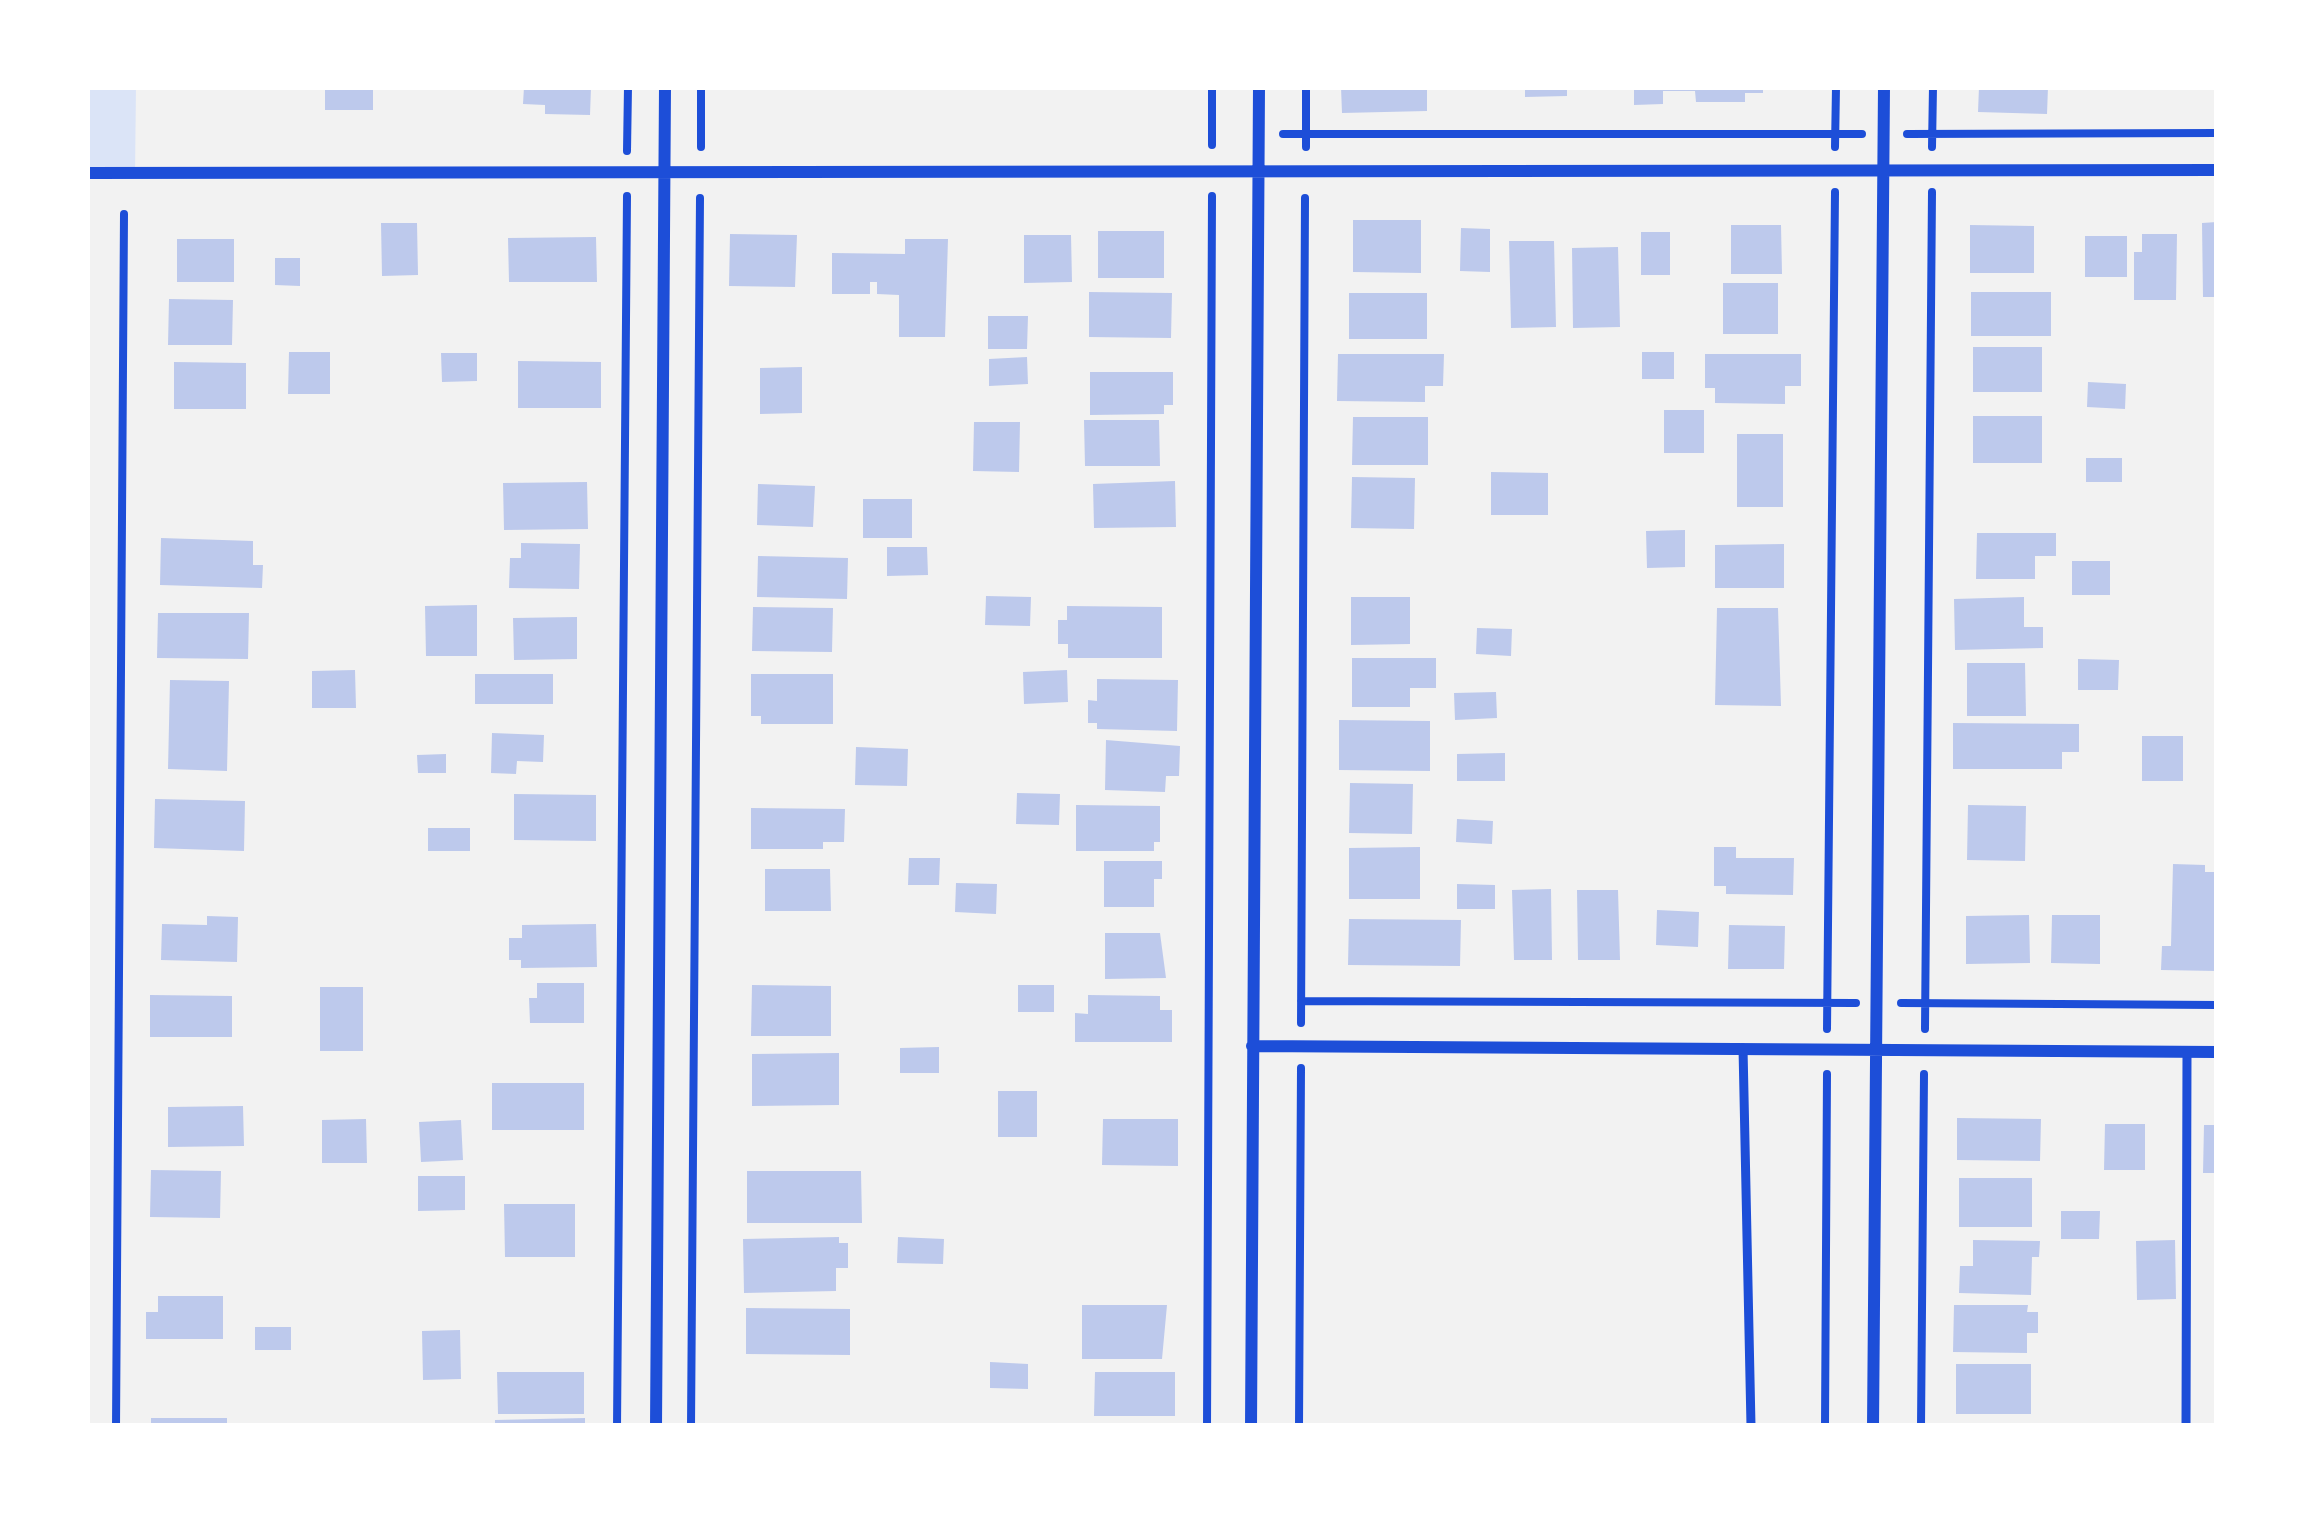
<!DOCTYPE html>
<html>
<head>
<meta charset="utf-8">
<style>
	body { margin:0 }
	#map { position:relative; width:2304px; height:1513px; overflow:hidden; background:#f2f2f2; font-family:Helvetica,sans-serif }
	canvas { display:block }
	.frame { position:absolute; inset:0; border:90px solid #fff; pointer-events:none }
</style>
</head>
<body>
<div id="map">
<canvas width="2304" height="1513"></canvas>
<div class="frame"></div>
</div>
<script>
const ctx = document.querySelector('canvas').getContext('2d');
ctx.lineJoin = 'round';
function fill(path, color) { ctx.fillStyle = color; ctx.fill(path, 'evenodd'); }
function trace(path, color, width, dash) { ctx.strokeStyle = color; ctx.lineWidth = width; ctx.lineCap = dash ? 'butt' : 'round'; ctx.setLineDash(dash || []); ctx.stroke(path); }
const green = new Path2D(`
	M87,87H136L135,174L87,173Z`);
const building = new Path2D(`
	M325,87H373V110H325Z
	M524,87H591L590,115L545,114V105L523,104Z
	M1341,87H1427V111L1342,113Z
	M1525,87H1567V96L1525,97Z
	M1634,87H1763V93H1745V102H1696L1695,91H1663V104L1634,105Z
	M1979,87H2048L2047,114L1978,112Z
	M1353,220H1421V273L1353,272Z
	M2217,222V297H2203L2202,223Z
	M381,223H417L418,275L382,276Z
	M1731,225H1781L1782,274H1731Z
	M1970,225L2034,226V273H1970Z
	M1461,228L1490,229V272L1460,271Z
	M1098,231H1164V278H1098Z
	M1641,232H1670V275H1641Z
	M730,234L797,235L795,287L729,286Z
	M2142,234H2177L2176,300H2134V252H2142Z
	M1024,235H1071L1072,282L1024,283Z
	M2085,236H2127V277H2085Z
	M596,237L597,282H509L508,238Z
	M177,239H234V282H177Z
	M905,239H948L945,337H899V295L877,294V282H870V294H832V253L905,254Z
	M1509,241H1554L1556,327L1511,328Z
	M1618,247L1620,327L1573,328L1572,248Z
	M275,258H300V286L275,285Z
	M1723,283H1778V334H1723Z
	M1089,292L1172,293L1171,338L1089,337Z
	M1971,292H2051V336H1971Z
	M1349,293H1427V339H1349Z
	M169,299L233,300L232,345H168Z
	M988,316H1028L1027,349H988Z
	M1973,347H2042V392H1973Z
	M289,352H330V394H288Z
	M1642,352H1674V379H1642Z
	M441,353H477V381L442,382Z
	M1338,354H1444L1443,386H1425V402L1337,401Z
	M1705,354H1801V386H1785V404L1715,403V388H1705Z
	M1027,357L1028,384L989,386V359Z
	M518,361L601,362V408H518Z
	M174,362L246,363V409H174Z
	M802,367V413L760,414V368Z
	M1090,372H1173V405H1164V414L1090,415Z
	M2088,382L2126,384L2125,409L2087,407Z
	M1664,410H1704V453H1664Z
	M1973,416H2042V463H1973Z
	M1353,417H1428V465H1352Z
	M1084,420H1159L1160,466H1085Z
	M974,422H1020L1019,472L973,471Z
	M1737,434H1783V507H1737Z
	M2086,458H2122V482H2086Z
	M1491,472L1548,473V515H1491Z
	M1352,477L1415,478L1414,529L1351,528Z
	M1175,481L1176,527L1094,528L1093,484Z
	M587,482L588,529L504,530L503,483Z
	M758,484L815,486L813,527L757,525Z
	M863,499H912V538H863Z
	M1685,530V567L1647,568L1646,531Z
	M1977,533H2056V556H2035V579H1976Z
	M161,538L253,541V565H263L262,588L160,585Z
	M521,543L580,544L579,589L509,588L510,558H521Z
	M1784,544V588H1715V545Z
	M887,547H927L928,575L887,576Z
	M758,556L848,558L847,599L757,597Z
	M2072,561H2110V595H2072Z
	M986,596L1031,597L1030,626L985,625Z
	M1351,597H1410V644L1351,645Z
	M2024,597V627H2043V648L1955,650L1954,599Z
	M477,605V656H426L425,606Z
	M1067,606L1162,607V658H1068V644H1058V620H1067Z
	M753,607L833,608L832,652L752,651Z
	M1717,608H1778L1781,706L1715,705Z
	M158,613H249L248,659L157,658Z
	M577,617V659L514,660L513,618Z
	M1477,628L1512,629L1511,656L1476,654Z
	M1352,658H1436V688H1410V707H1352Z
	M2078,659L2119,660L2118,690H2078Z
	M1967,663H2025L2026,716H1967Z
	M355,670L356,708H312V671Z
	M1067,670L1068,702L1024,704L1023,672Z
	M475,674H553V704H475Z
	M751,674H833V724H761V716H751Z
	M1097,679L1178,680L1177,731L1097,729V723H1088V700L1097,701Z
	M170,680L229,681L227,771L168,769Z
	M1496,692L1497,718L1455,720L1454,693Z
	M1339,720L1430,721V771L1339,770Z
	M1953,723L2079,724V752H2062V769H1953Z
	M492,733L544,735L543,762L517,761L516,774L491,773Z
	M2142,736H2183V781H2142Z
	M1106,740L1180,746L1179,776H1166L1165,792L1105,790Z
	M856,747L908,749L907,786L855,785Z
	M1505,753V781H1457V754Z
	M446,754V773H418L417,755Z
	M1350,783L1413,784L1412,834L1349,833Z
	M1017,793L1060,794L1059,825L1016,824Z
	M514,794L596,795V841L514,840Z
	M155,799L245,801L244,851L154,848Z
	M1076,805L1160,806V842H1154V851H1076Z
	M1968,805L2026,806L2025,861L1967,860Z
	M751,808L845,809L844,842H823V849H751Z
	M1457,819L1493,821L1492,844L1456,842Z
	M428,828H470V851H428Z
	M1420,847V899H1349V848Z
	M1714,847H1736V858H1794L1793,895L1726,894V886H1714Z
	M909,858H940L939,885H908Z
	M1104,861H1162V879H1154V907H1104Z
	M2173,864L2205,865V872H2217V971L2161,970L2162,946H2171Z
	M765,869H830L831,911H765Z
	M956,883L997,884L996,914L955,912Z
	M1457,884L1495,885V909H1457Z
	M1551,889L1552,960H1514L1512,890Z
	M1577,890H1618L1620,960H1578Z
	M1657,910L1699,912L1698,947L1656,945Z
	M2029,915L2030,963L1966,964V916Z
	M2052,915H2100V964L2051,963Z
	M207,916L238,917L237,962L161,960L162,924L207,925Z
	M1349,919L1461,920L1460,966L1348,965Z
	M596,924L597,967L521,968V960H509V938H522V925Z
	M1729,925L1785,926L1784,969H1728Z
	M1105,933H1160L1166,978L1105,979Z
	M537,983H584V1023H530L529,998H537Z
	M752,985L831,986V1036H751Z
	M1018,985H1054V1012H1018Z
	M320,987H363V1051H320Z
	M150,995L232,996V1037H150Z
	M1088,995L1160,996V1010H1172V1042H1075V1013L1088,1014Z
	M939,1047V1073H900V1048Z
	M839,1053V1105L752,1106V1054Z
	M492,1083H584V1130H492Z
	M998,1091H1037V1137H998Z
	M243,1106L244,1146L168,1147V1107Z
	M1957,1118L2041,1119L2040,1161L1957,1160Z
	M366,1119L367,1163H322V1120Z
	M1103,1119H1178V1166L1102,1165Z
	M461,1120L463,1160L421,1162L419,1122Z
	M2105,1124H2145V1170H2104Z
	M2204,1125H2217V1173H2203Z
	M151,1170L221,1171L220,1218L150,1217Z
	M747,1171H861L862,1223H747Z
	M418,1176H465V1210L418,1211Z
	M1959,1178H2032V1227H1959Z
	M504,1204H575V1257H505Z
	M2061,1211H2100L2099,1239H2061Z
	M839,1237V1243H848V1268H836V1291L744,1293L743,1239Z
	M898,1237L944,1239L943,1264L897,1263Z
	M1973,1240L2040,1241L2039,1257H2032L2031,1295L1959,1293L1960,1266H1973Z
	M2175,1240L2176,1299L2137,1300L2136,1241Z
	M158,1296H223V1339H146V1312H158Z
	M1082,1305H1167L1162,1359H1082Z
	M1954,1305H2028L2027,1312H2038V1333H2027V1353L1953,1352Z
	M746,1308L850,1309V1355L746,1354Z
	M255,1327H291V1350H255Z
	M460,1330L461,1379L423,1380L422,1331Z
	M990,1362L1028,1364V1389L990,1388Z
	M1956,1364H2031V1414H1956Z
	M497,1372H584V1414H498Z
	M1095,1372H1175V1416H1094Z
	M151,1418H227V1426H151Z
	M585,1418V1426H495V1420Z`);
const path = new Path2D(`
	M1283,134H1862
	M1907,134L2217,133
	M1212,145V87
	M701,147V87
	M1306,147V87
	M1835,147L1836,87
	M1932,147L1933,87
	M627,151L628,87
	M1301,1001L1856,1003
	M1901,1003L2217,1005
	M1301,1023L1305,198
	M1827,1029L1835,192
	M1925,1029L1932,192
	M116,1426L124,214
	M617,1426L627,196
	M691,1426L700,198
	M1207,1426L1212,196
	M1299,1426L1301,1068
	M1825,1426L1827,1074
	M1921,1426L1924,1074`);
const service = new Path2D(`
	M1743,1048L1751,1426
	M2186,1426L2187,1052`);
const minor = new Path2D(`
	M87,173L2217,170
	M1252,1046L2217,1052
	M656,1426L665,87
	M1251,1426L1259,87
	M1873,1426L1884,87`);
fill(green, '#dbe4f7');
fill(building, '#bdc9ec');
trace(path, '#1d4ed8', 8);
trace(service, '#1d4ed8', 9);
trace(minor, '#1d4ed8', 12);
</script>
</body>
</html>
